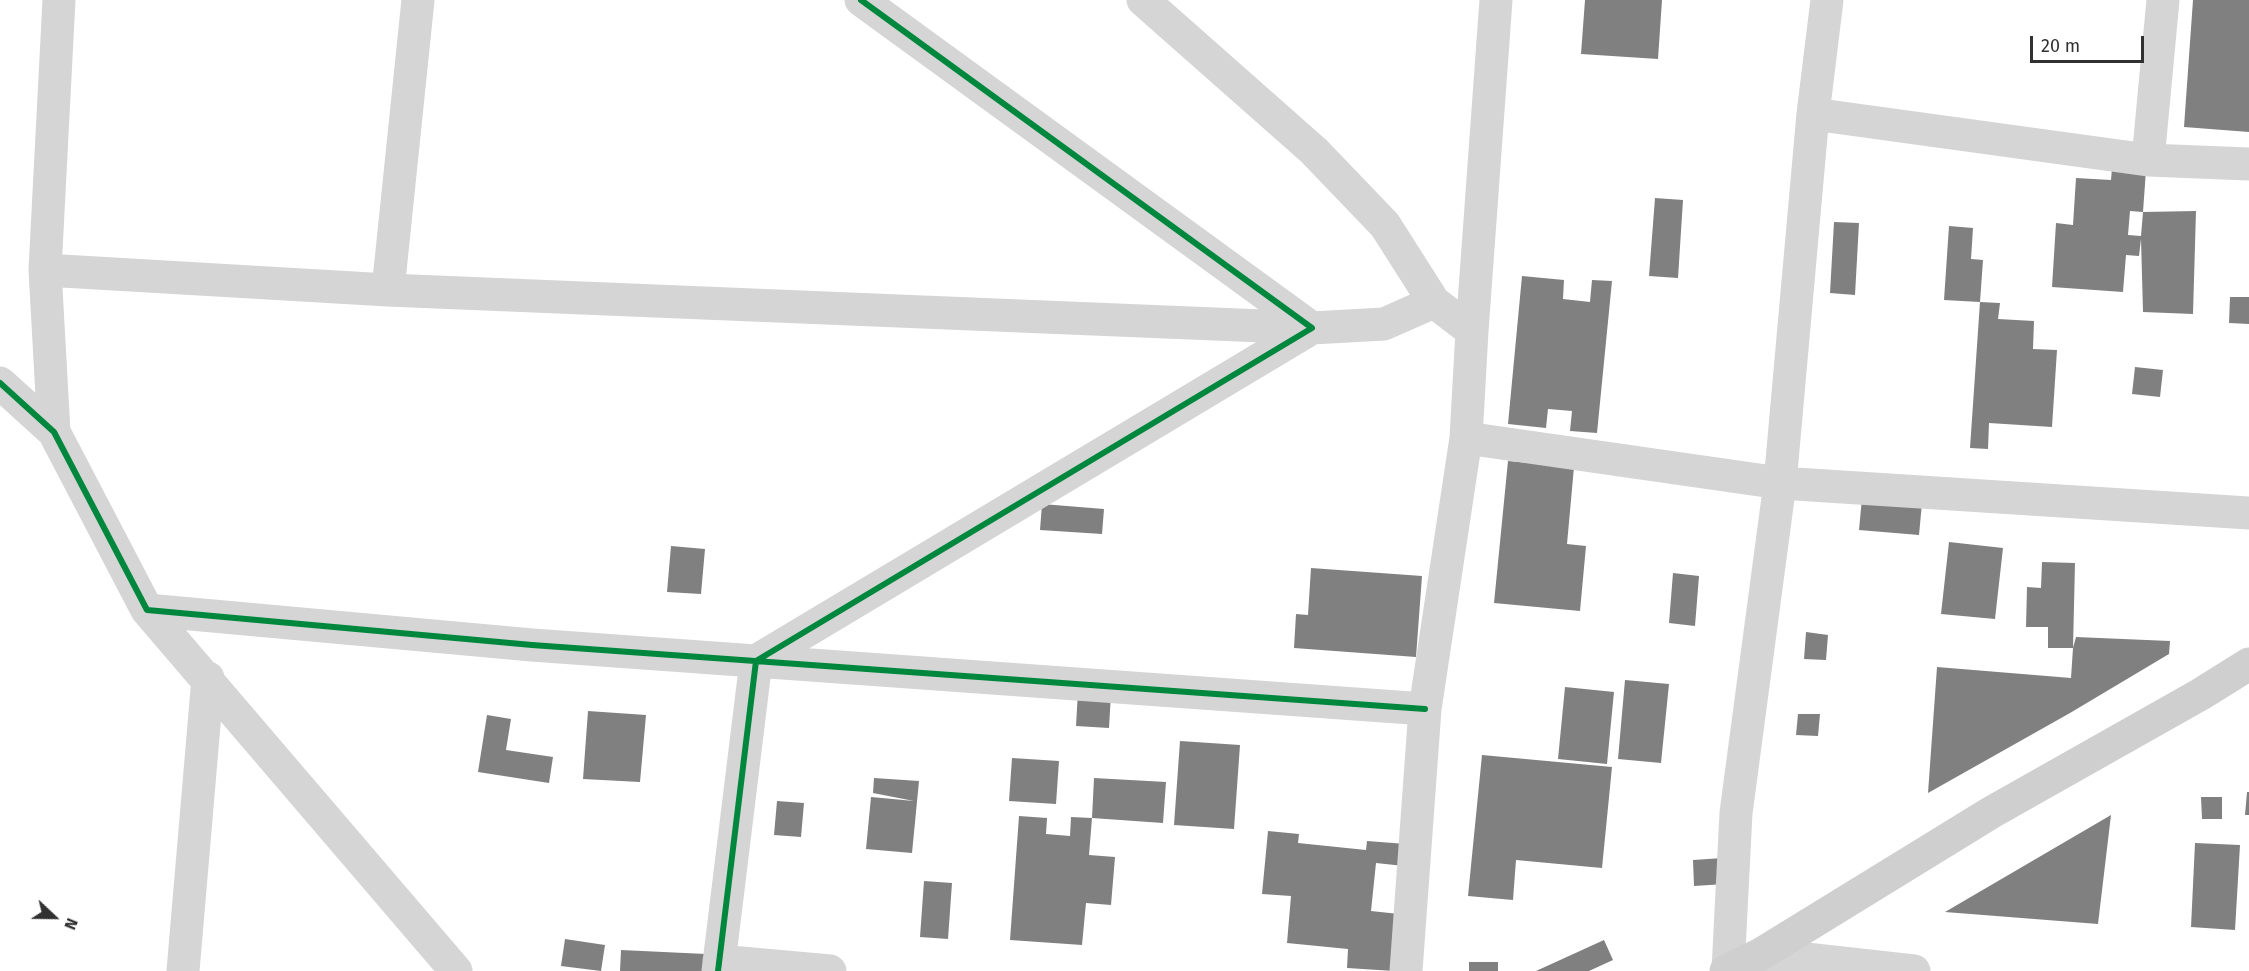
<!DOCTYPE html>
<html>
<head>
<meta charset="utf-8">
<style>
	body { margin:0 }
	#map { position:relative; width:2249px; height:971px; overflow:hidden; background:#fff; font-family:"Fira Sans",sans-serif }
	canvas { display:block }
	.north { position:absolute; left:24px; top:887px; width:60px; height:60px; -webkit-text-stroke:4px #fff; paint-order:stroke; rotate:112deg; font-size:16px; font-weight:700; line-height:24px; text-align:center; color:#313131 }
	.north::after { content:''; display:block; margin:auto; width:21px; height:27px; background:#313131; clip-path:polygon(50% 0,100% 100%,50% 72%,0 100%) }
	.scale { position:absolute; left:2030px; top:36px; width:114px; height:27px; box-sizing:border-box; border:3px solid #313131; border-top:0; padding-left:8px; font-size:18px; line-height:21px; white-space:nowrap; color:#313131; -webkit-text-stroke:4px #fff; paint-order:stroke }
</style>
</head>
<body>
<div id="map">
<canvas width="2249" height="971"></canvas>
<div class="north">N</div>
<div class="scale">20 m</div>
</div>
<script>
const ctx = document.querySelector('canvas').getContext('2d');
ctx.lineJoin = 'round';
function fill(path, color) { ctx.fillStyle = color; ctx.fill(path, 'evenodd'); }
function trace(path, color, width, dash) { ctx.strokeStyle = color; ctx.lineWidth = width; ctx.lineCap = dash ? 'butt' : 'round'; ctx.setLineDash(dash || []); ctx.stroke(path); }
const building = new Path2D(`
	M1585,0H1662L1658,59L1581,54Z
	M2193,0H2249V132L2184,127Z
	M2112,168L2146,170L2143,212L2130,211L2128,235L2141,236L2143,212L2196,211L2193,314L2143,312L2141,239L2139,256L2126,255L2123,292L2052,287L2056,223L2073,225L2076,178L2111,180Z
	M1655,198L1683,200L1678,278L1649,276Z
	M1834,222L1859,223L1855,295L1830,293Z
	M1949,226L1973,228L1971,259L1983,260L1980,302L1944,300Z
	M1522,276L1564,280L1563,299L1590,302L1592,280L1612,281L1597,433L1570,431L1572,411L1548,409L1546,428L1508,424Z
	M2230,297H2249V324L2229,323Z
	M1980,302L2000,303L1998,319L2034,321L2033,349L2057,350L2052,427L1989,423L1988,449L1970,448Z
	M2135,367L2163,370L2160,397L2132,394Z
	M1508,461L1574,467L1567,544L1586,546L1580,611L1494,603Z
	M1862,498L1922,503L1919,535L1859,530Z
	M1042,504L1104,509L1102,534L1040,530Z
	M1949,542L2003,548L1995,619L1941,614Z
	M671,546L705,549L701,594L667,592Z
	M2042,562L2075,563L2073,648L2076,637L2170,641L2169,654L2070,713L1928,793L1937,667L2071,678L2073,648H2048V627H2026L2027,587L2041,588Z
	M1311,568L1422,576L1416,657L1294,648L1296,614L1308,615Z
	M1673,573L1699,576L1695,626L1669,623Z
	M1806,632L1828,635L1826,660L1804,659Z
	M1625,680L1669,684L1661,763L1618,759Z
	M1565,687L1614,692L1607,764L1558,759Z
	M1078,691L1111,693L1109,728L1076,726Z
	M588,711L646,715L640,782L583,779Z
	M1798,714H1820L1818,736L1796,735Z
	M487,715L511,719L506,750L553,757L549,783L478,772Z
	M1180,741L1240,745L1234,829L1174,825Z
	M1482,755L1612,767L1602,868L1516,860L1513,900L1468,896Z
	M1012,758L1059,761L1056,804L1009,801Z
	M874,778L919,781L912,853L866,849L871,797L914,801L873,793Z
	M1094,778L1166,782L1163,823L1092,818L1089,855L1115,857L1111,905L1086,903L1082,945L1010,940L1019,816L1047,818L1046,834L1070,836L1071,817L1092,818Z
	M2247,792H2249V815H2245Z
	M2201,797H2222V819H2202Z
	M777,801L804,803L801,837L774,835Z
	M2111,815L2098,924L1945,912Z
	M1268,831L1299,834L1298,843L1366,850L1367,841L1406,844L1404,866L1376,863L1371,911L1399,914L1394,971L1347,968L1348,949L1287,943L1291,896L1262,894Z
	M2195,843L2240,845L2235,930L2191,927Z
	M1723,858L1725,884L1694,886L1693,860Z
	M924,881L952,883L948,939L920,937Z
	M565,939L605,945L601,971L561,966Z
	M1604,940L1613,960L1589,971H1536Z
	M621,950L706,954L705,971H620Z
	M1469,962H1498V971H1469Z`);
const minor = new Path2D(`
	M1143,0L1314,151L1385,225L1434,302
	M1813,114L2148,160L2249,164
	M2148,160L2163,0
	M45,270L388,290L1312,328L1384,324L1434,302L1472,331
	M388,290L418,0
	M0,383L54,432L147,610L532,645L1425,709
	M54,432L45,270L59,0
	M1466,438L1780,483L2249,513
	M147,610L456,971
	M1761,954L1914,971
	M719,961L830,971
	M1728,970L1736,813L1780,483L1813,114L1827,0
	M183,971L208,678
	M718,971L756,661L1312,328L861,0
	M1406,971L1425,709L1466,438L1472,331L1496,0`);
const secondary = new Path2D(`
	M1726,971L1761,954L1992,812L2201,694L2249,664`);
const cycleway = new Path2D(`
	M0,383L54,432L147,610L532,645L1425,709
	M718,971L756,661L1312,328L861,0`);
fill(building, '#808080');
trace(minor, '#d5d5d5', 33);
trace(secondary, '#cfcfcf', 33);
trace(cycleway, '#00873e', 6);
</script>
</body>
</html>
